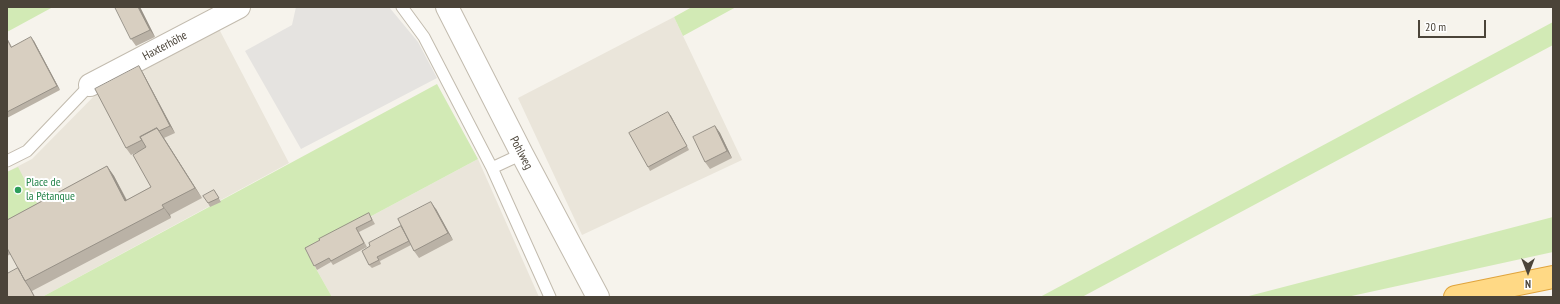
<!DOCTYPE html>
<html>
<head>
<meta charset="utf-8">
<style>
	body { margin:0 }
	#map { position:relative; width:1560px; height:304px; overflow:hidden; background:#f6f3ec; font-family:"PT Sans Narrow",sans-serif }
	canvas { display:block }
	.frame { position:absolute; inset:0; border:8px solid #4b4439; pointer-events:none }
	.north { position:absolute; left:1508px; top:252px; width:40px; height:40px; -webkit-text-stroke:3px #fff; paint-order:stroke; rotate:180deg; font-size:11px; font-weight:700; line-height:16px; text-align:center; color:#4b4439 }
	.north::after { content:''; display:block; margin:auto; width:14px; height:18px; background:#4b4439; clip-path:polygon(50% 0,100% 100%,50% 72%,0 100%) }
	.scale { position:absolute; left:1418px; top:20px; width:68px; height:18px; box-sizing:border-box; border:2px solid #4b4439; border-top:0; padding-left:5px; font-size:12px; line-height:14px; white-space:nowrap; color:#4b4439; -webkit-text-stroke:3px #fff; paint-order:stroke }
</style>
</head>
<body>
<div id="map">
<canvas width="1560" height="304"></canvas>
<div class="frame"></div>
<div class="north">N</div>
<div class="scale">20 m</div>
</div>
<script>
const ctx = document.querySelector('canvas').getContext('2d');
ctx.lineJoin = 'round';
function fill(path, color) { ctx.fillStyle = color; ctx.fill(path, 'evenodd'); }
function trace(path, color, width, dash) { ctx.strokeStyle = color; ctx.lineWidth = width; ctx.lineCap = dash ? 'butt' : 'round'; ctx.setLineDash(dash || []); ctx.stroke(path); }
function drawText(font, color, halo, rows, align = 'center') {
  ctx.font = font + ' "PT Sans Narrow",sans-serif'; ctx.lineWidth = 4; ctx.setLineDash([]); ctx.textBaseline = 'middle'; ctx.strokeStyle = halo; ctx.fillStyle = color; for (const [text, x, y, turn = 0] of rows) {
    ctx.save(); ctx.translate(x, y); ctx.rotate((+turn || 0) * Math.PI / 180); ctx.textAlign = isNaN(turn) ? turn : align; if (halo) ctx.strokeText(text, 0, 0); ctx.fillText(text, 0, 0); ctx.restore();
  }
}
const residential = new Path2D(`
	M674,17L742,160L582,235L518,98Z
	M219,29L289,163L42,297H7V172L32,159L102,88Z
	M478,159L539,297H332L306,251Z`);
const green = new Path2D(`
	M7,7H53L7,32Z
	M692,7H736L683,36L674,17Z
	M1553,22V45L1082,297H1040Z
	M437,84L478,159L306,251L332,297H42Z
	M18,167L39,207L7,223V172Z
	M1553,217V252L1347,297H1245Z`);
const parking = new Path2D(`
	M296,7H389L418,42L437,78L301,149L245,51L292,25Z`);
const service = new Path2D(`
	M402,7L424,37L492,168
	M522,154L492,168L550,297
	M7,161L27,151L90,85`);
const minor = new Path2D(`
	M447,7L522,154L598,297
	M90,85L239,7`);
const trunk = new Path2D(`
	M1455,297L1553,277`);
const wall = new Path2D(`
	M140,7L155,37L136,46L131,39Z
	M7,38L12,47L34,41L60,90L7,118Z
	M143,73L175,133L164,138L202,198L170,215L171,218L32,291L35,297H7L18,268L11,254L7,256V220L107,166L114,176L127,200L151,187L144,149L131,155L126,148Z
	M668,112L671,116L689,150L650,171L648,167Z
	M715,126L720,133L732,158L710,169L705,162Z
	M214,190L221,202L210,207L208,203Z
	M436,209L453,240L419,258L414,251L411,245L380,261L381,264L372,268L369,265L370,246L401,226Z
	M371,217L375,224L359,232L367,247L333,265L331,262L317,270L305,248Z`);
const shadedWall = new Path2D(`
	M138,7H140L155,37L150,30Z
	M31,37L34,41L60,90L57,86Z
	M139,66L143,73L175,133L170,126Z
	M668,112L671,116L689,150L687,146Z
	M715,126L720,133L732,158L727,151Z
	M157,128L164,138L202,198L195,188Z
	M107,166L114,176L132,211L125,201Z
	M431,202L436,209L453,240L448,233Z
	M162,205L170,215L171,218L164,208Z`);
const building = new Path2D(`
	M115,7H138L150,30L131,39Z
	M31,37L57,86L7,112V39L11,47Z
	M139,66L170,126L159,131L157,128L140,137L142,140L126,148L95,89Z
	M668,112L687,146L648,167L629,133Z
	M715,126L727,151L705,162L693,137Z
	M157,128L195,188L162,205L164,208L25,281L7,248V220L107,166L125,201L151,187L133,155L146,147L140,137Z
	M214,190L219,198L208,203L203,196Z
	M431,202L448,233L414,251L398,219Z
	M369,213L372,220L356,228L364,243L331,261L329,258L314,266L305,248L320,240L319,239Z
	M401,226L409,241L377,257L379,260L369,265L362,251L370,246L369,243Z
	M18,268L25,281L29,287L34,296L32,297H7V274Z`);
const markers = [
	[18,190,4,"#2e9e5b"]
];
const streetNames = [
	["Haxterhöhe",165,46,-28],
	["Pohlweg",521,153,62]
];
const leisureNames = [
	["Place de",26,183],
	["la Pétanque",26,197]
];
fill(residential, '#eae5da');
fill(green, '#d2eab5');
fill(parking, '#e5e3e0');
trace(service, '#c2bbae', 13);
trace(minor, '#c2bbae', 24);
trace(trunk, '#e0a43c', 24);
trace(service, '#fff', 11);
trace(minor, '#fff', 22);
trace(trunk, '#ffd985', 22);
fill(wall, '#bab2a6');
fill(shadedWall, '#979187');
fill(building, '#d8cfc1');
trace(building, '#979187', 1);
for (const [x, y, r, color] of markers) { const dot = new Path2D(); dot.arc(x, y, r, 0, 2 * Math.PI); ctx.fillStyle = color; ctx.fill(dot); trace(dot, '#fff', 1.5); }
drawText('12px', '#4b4439', '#fff', streetNames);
drawText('12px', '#27864d', '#fff', leisureNames, 'left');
</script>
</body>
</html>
